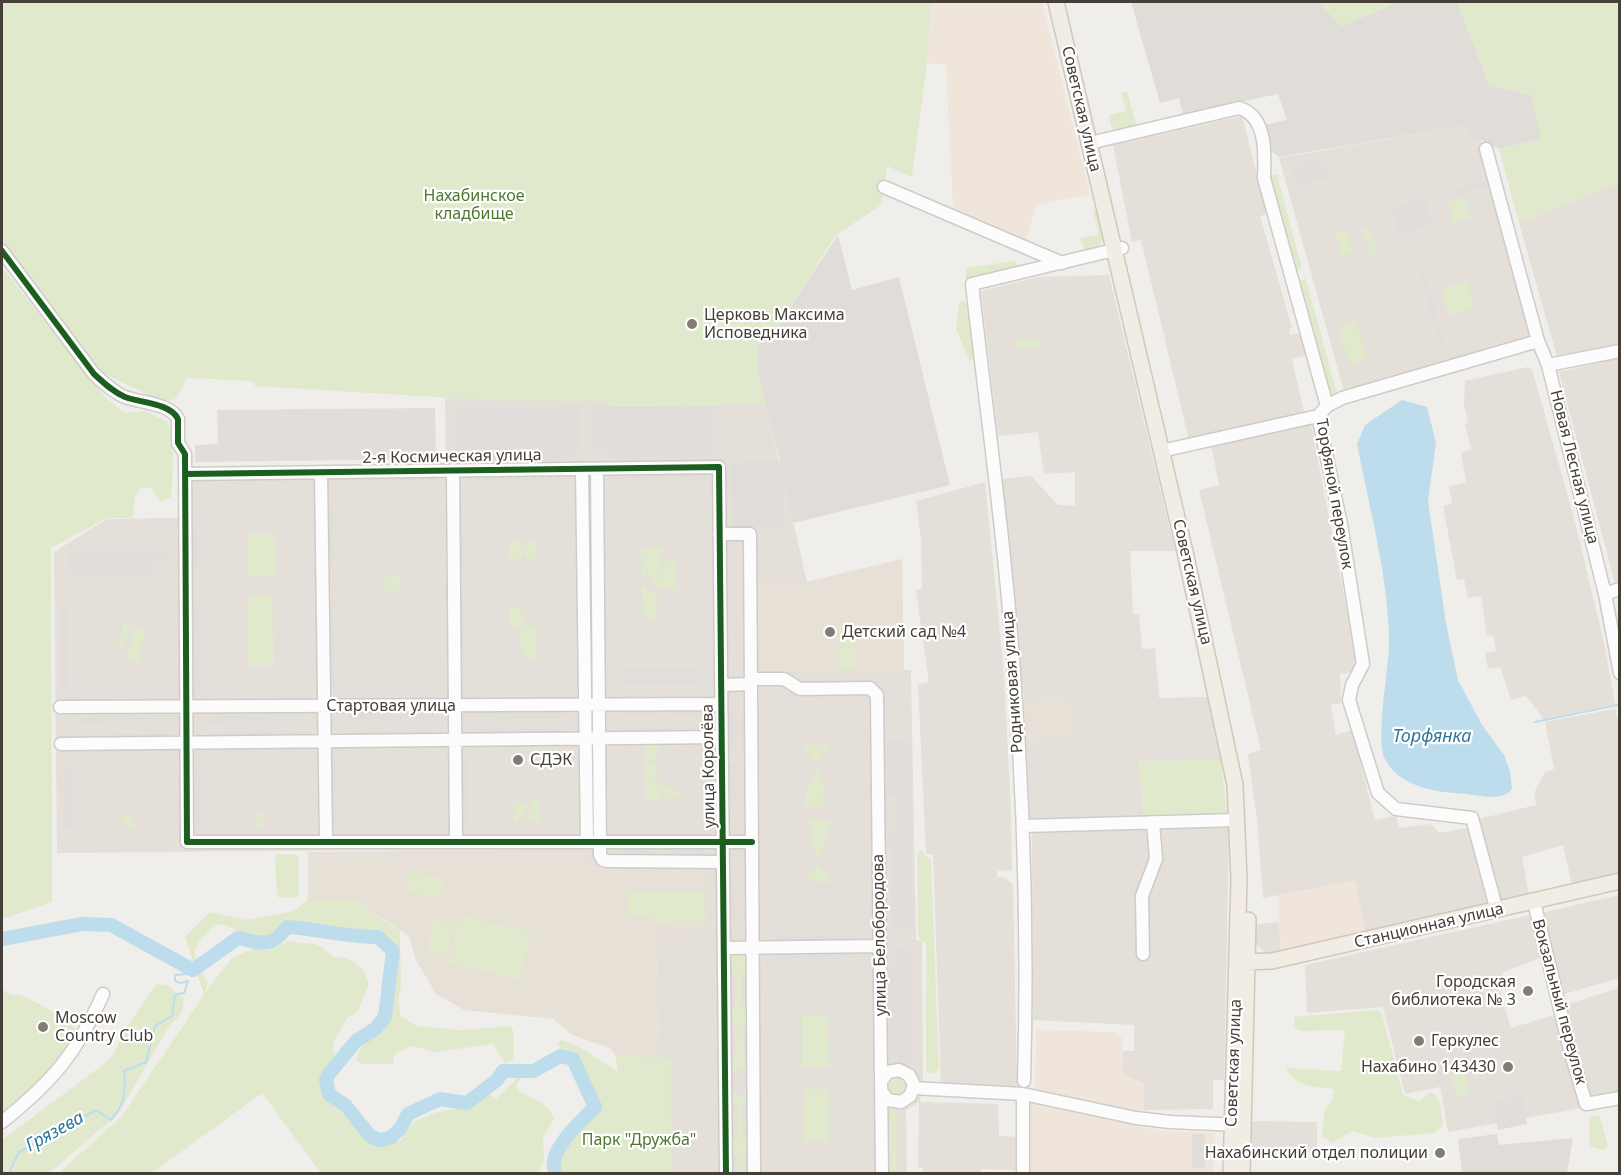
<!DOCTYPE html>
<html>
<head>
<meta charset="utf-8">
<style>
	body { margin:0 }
	#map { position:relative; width:1621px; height:1175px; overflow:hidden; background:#f0eeeb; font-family:"Noto Sans",sans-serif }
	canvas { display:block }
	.frame { position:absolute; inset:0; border:3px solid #463f37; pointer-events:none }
</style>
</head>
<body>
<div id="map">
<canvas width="1621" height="1175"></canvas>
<div class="frame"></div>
</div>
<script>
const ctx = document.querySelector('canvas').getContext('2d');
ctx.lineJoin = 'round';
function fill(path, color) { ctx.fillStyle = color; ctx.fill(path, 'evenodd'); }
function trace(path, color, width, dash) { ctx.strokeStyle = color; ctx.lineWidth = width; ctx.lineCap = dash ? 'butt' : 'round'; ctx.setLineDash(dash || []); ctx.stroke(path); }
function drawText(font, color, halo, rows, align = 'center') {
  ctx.font = font + ' "Noto Sans",sans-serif'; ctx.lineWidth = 4.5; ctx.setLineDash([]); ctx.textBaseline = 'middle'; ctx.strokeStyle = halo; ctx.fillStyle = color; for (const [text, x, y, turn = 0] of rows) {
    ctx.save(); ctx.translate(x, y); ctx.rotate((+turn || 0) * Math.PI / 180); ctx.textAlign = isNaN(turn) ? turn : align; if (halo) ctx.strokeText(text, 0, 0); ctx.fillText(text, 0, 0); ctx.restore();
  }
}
const residential = new Path2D(`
	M1242,116L1267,214L1260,216L1292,328L1289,329L1290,335L1302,333L1309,355L1292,359L1305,416L1189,440L1141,240L1132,242L1113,145Z
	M1467,125L1468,134L1480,138L1536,339L1345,395L1279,158Z
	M1619,182V348L1558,360L1519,223Z
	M1109,275L1175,551H1130L1133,614H1139L1142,649L1155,648L1159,698L1209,697L1221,760L1139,761L1144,818L1030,822L1026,740L1070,737L1068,699L1024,702L1002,479L1031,476L1058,505L1075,506V472L1044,474L1038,432L998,436L981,291L1038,277Z
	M1619,358L1620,586L1616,587L1559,372Z
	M1528,367L1532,369L1575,522L1605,647L1615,704L1544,719L1526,696L1511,700L1500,667L1488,669L1485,653L1496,651L1493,635L1487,636L1481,596L1468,598L1464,579L1457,580L1443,506L1452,503L1449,487L1466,482L1461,452L1471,449L1465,424L1468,422L1464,404L1465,381Z
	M445,398L606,401L607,406L766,404L807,582L902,559L904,670H911L916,940L922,941L923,1082L920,1102L998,1104L999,1136L1018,1137L1019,1170L981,1169V1173H923V1168L918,1167L919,1102L906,1110L907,1173H600L619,1073L615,1055L658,1056L656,933H700L706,866L589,868V848L57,853L54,552L107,519L180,518L179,468L446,467Z
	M1311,424L1356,657L1352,672L1340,674L1341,703L1331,705L1336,735L1352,730L1375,820L1396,816L1399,828L1431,824L1439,833L1472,827L1490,904L1366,933L1354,881L1263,898L1257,820L1248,754L1261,750L1199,490L1219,485L1211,444Z
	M985,482L1004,674L1011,812L1012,870L997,871V877H1003L1013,884L1017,1089L941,1085L933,854H926L918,684L929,682L916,590L922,589L921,540L916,501Z
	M1615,709L1620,732L1619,873L1572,885L1563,845L1522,857L1529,895L1498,903L1479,819L1536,805L1534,793L1545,772L1554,769L1545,722Z
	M1150,828H1229L1224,1080H1213V1109L1144,1110V1084L1123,1074V1051H1134V1025L1033,1020L1032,832Z
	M1619,895V978L1561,995L1541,913Z
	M1530,915L1540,958L1503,972L1502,979L1496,981L1511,1028L1554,1015L1581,1108L1448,1132L1440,1087L1405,1094L1383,1007L1307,1013L1305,965Z
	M1279,922L1281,952L1266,954L1256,944V924Z
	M1619,988V1093L1590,1101L1562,1006Z
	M1252,1121L1317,1122V1153L1252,1154Z`);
const commercial = new Path2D(`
	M931,2H1042L1090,194L1037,205L1026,241L953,212L946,65L927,63Z
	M1355,881L1366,933L1281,952L1278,895Z
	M1036,1030L1115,1032L1122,1038L1123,1074L1144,1084V1110L1139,1112L1035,1091Z
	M1027,1103L1163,1131L1215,1133L1214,1173L1026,1174Z`);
const industrial = new Path2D(`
	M1131,2H1319L1341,26L1398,2H1457L1490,86L1531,94L1542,139L1499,149L1468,134L1467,125L1279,157L1268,149L1264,125L1287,120L1278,94L1183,114L1179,98L1160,103Z
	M838,235L852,290L899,277L950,485L793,523L784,482V528L733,529L731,463L780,461L758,373L757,346L768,332L772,335Z
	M1497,1134L1499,1145L1573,1138L1567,1173H1462L1458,1139Z`);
const education = new Path2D(`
	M902,559L904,671L758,672V582H807Z
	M1068,699L1071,737L1026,740L1024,702Z
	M589,848V868L706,866L707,925L700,933H656L658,1057L615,1055L610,1048L572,1035L553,1019L464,1010L436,994L416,960L409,936L355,900H308V852Z`);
const green = new Path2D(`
	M2,2H931L927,63L912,177L887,166L881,205L835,236L773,335L768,332L757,345L758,373L766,404L606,406V401L486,400L255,386L252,381L187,378L177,398L169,401L151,396L99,371L61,317L2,245Z
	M1319,2H1398L1341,26Z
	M1457,2H1619V182L1519,223L1499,149L1541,139L1531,95L1490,86Z
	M1127,91L1136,124L1130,128L1115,130L1111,126L1109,115L1126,111L1121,93Z
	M1277,174L1302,268L1292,271L1266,177Z
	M1465,198L1470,218L1453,223L1448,202Z
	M1093,210H1098L1106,235L1098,248L1086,252L1080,238L1099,234Z
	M1362,227L1369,230L1379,253L1371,255Z
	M1347,230L1353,253L1342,256L1335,233Z
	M1012,261L1017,262L1018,269L968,280L965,276L967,268Z
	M2,267L107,399L125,413L145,411L168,422C175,445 173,474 171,497L161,501L150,488L141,487L135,497L133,518H107L51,548L52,902L2,919Z
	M1306,279L1338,397L1327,400L1295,282Z
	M1468,281L1475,308L1448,315L1441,288Z
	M964,300L969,307L975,357L970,361L956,329L959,302Z
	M1356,322L1367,359L1349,364L1338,327Z
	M1040,338V347L1017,349L1016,340Z
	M248,533H275V576H248Z
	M510,539L521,542L522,557L509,561Z
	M527,542H536V561L525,556L523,545Z
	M645,547H660L663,550L660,559L661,574L657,578H652L648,573L642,576L641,551Z
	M676,556V590L670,585L663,589L650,583L662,576L663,560L671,561Z
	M383 583a9 9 0 1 1 18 0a9 9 0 1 1-18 0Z
	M642,585L659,596L656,603L658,606L655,619L643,617Z
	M248,595H273L274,666H248Z
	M510,604L519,608L526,621L518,630L510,623Z
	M123,624L130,626L124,647L117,645Z
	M840,625H856V646H840Z
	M527,626H537V656L535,658L526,659L519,643V633Z
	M134,628L146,631L138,664L126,661Z
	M838,648H856V669H838Z
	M645,745H659L655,760H645Z
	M802,745H830L816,763Z
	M1221,760L1227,816L1144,818L1139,761Z
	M644,761L656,762L659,768L657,774L645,780Z
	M816,768L827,789L822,790L825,807H804L807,789Z
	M652,777L660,782V800H645V782Z
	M662,784L681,793V797L663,800Z
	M540,796V822L526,821L531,802Z
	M513,800L522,804H529L525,815L517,822H514Z
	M259,811L266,825L258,829L252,814Z
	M129,813L136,826L128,830L121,817Z
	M809,820H830L827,838L818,859L807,838L812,837Z
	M922,849L925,856L931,859L939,1067L936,1072L930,1074L926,1071V944L918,937L917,855Z
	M278,854L298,855L299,895L296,898L277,897L275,857Z
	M818,864L832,882L804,881Z
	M410,871L444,879L440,899L405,890Z
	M704,891L705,922L653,923V916L627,917V892Z
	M308,900H355L400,931L401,987L398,1000L401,1017L417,1026L461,1030L511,1026L514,1033L513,1060L505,1063L493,1044L435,1052L412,1046L395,1054L393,1064H363L356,1061C360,1047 367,1039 379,1032L372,1022C388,1000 398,966 385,941L358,933L333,936L290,924C281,928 273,936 264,938C252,941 234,926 218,924C207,932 190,945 196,962C199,970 205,974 208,983L204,994L231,959L254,948L269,950L291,940C311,949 311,935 333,957C354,958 361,963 369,983L358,1011L347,1018L333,1043L334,1056L321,1085L323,1094L371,1143L400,1141L414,1122L434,1113L477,1104L489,1094L496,1099L517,1078H521L516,1086C524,1101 541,1093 554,1118L543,1138L544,1161L538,1173H321L262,1093L152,1173H59L122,1116L204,995L185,937L210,912L246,920L294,911Z
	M459,915L531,932L520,980L448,963Z
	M434,919L454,923L447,955L426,950Z
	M733,953H744L748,957L747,970L742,974V1006L749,1009V1022L743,1025L744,1058H749V1069L731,1070V1059H735V1025L730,1023V1009L735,1007V974L729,969L728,957Z
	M157,984L169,986L184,999L182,1012L167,1030L118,1114L49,1173H2V1140L108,1061L115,1052L125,1029Z
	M3,990L13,996L19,994C34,1002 75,1020 79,1036L52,1072L2,1116Z
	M1378,1010L1382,1014L1403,1095L1419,1101L1430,1092C1443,1097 1441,1113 1443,1126L1434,1133L1376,1138L1352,1131L1332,1143L1322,1136L1325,1109L1332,1100L1334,1089C1316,1087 1294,1087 1286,1068L1341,1071L1345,1030L1300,1031L1295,1028L1294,1017Z
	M802,1015H828L829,1067H802Z
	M562,1040L583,1049L618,1072L615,1055L671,1058L672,1173H561C551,1139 603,1123 593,1092L557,1044Z
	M1465,1073L1470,1093L1456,1097L1451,1077Z
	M890,1075L904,1076L908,1089L903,1096L893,1098L885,1088Z
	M803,1089H829V1142H803Z
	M732,1095H748V1104H742L743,1140H749V1153L744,1154V1173H737V1155L732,1154L731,1141L737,1140V1104H732Z
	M886,1106L897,1110V1173H886Z
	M1594,1115L1600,1117L1608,1145L1604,1150L1593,1148L1589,1144L1590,1119Z`);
const parking = new Path2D(`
	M1322,158L1333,177L1297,186L1292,164Z
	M1488,180L1490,185L1452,196L1450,190Z
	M1425,197L1433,224L1399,235L1391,208Z
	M1423,265L1448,356L1443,357L1418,266Z
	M455,407H579V453H572V459L464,460V454H455Z
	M594,407H714V451H710V457L607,458V453H594Z
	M435,408L436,459L195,462V445L218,444L217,410Z
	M709,471V478L608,479V472Z
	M567,472V480L477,481L476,473Z
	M344,474H435V481L344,482Z
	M458,500H463V564H458Z
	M191,502H197L199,566H192Z
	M326,502H332L333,566H327Z
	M69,553H167V561H153V574H69Z
	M458,601H464L465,689H459Z
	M327,603H333L335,689H328Z
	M198,604L200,692H193L191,605Z
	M60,606H67L69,694H62Z
	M623,668H702V674H623Z
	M622,678H701V684L622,683Z
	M623,710H656V716H623Z
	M667,710H701V715H667Z
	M478,711H564V718H478Z
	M728,711H734V747H728Z
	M434,712V718L348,719V713Z
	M302,714V720L208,723V717Z
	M171,715V721L79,723V717Z
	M740,719H746L747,748H741Z
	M622,726H701V731L622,732Z
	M482,729H565V735L482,736Z
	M434,730V737H348V731Z
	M301,731V737L209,739V733Z
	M170,733V739L78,741L77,735Z
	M887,739H910L913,927H892L890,831L898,830L897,795H887Z
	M335,759L336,825H330L329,760Z
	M461,759H466L467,824H461Z
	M194,763H201L202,827H195Z
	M735,764L736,805H729V765Z
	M64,765H71L72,829H65Z
	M621,846H652V858H621Z
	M673,846H705V858H673Z
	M729,881H735L736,922H730Z
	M742,881H749V921H743Z
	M855,934V939L774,940V935Z
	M896,949H911V1064H897V1054H889V966L896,965Z
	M855,953V958L774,959V954Z
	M1522,1096L1527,1124L1498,1130L1493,1101Z
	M1192,1134H1205V1168H1192Z`);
const water = new Path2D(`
	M1402,400L1427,407L1436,443L1428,501L1446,623L1458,680L1482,725L1504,755L1510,771L1512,789C1503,802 1478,795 1465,794C1436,792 1399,787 1385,759C1375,741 1389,668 1389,642C1389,580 1369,506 1357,444L1365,425Z`);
const stream = new Path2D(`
	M1535,722L1617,705
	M12,1174L10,1170L19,1152L96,1110L111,1120C125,1105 126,1091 124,1071L146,1062L155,1026L172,1016L175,995L184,993L188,981L181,983L175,981V975L188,974L190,969`);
const river = new Path2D(`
	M2,939L82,924L111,925L193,970L238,938C262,943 271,949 287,927C318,929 347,937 378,937L393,951L385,1017L375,1029L356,1041L329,1074L326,1080L329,1094L346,1106L370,1136L379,1140L390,1138L400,1129L408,1114L440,1099L467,1103L497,1080L503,1071H534L560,1056L573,1059L595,1107C582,1121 544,1152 556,1174`);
const minor = new Path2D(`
	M1098,141L1239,108C1267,116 1265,154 1264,178L1327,406L1318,416L1341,524L1363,664L1352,685L1349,700L1378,793L1396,809L1472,818L1497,911
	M1486,149L1538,341L1548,365L1605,594L1620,673
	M884,187L1062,263
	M2,251L94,374C104,383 113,392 125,397C141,403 170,403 178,419V443L185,454L187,842H752
	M1548,365L1620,351
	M1327,406L1342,398L1538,341
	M1161,451L1318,416
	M582,469L587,842
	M597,469L600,855L603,860L608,861L723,862
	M453,470L456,842
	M321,472L326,842
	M185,474L719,467L726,1174
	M719,534H750L754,1174
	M1605,594L1620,589
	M751,679H784L800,689L870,688L877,695L882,1174
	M721,685L751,684
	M60,707L721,704
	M61,744L722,737
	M1023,826L1238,820
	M1534,902L1570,1050L1586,1104L1620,1098
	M724,948L880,946
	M1143,954L1142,896L1156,859L1153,822
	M881,1081L888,1072L899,1070L909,1075L914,1085L910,1096L901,1102L888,1100L881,1091
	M1024,1081C1028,941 1024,799 1013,659C1004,534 986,409 972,284L1122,248
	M913,1088L1023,1094L1136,1118L1170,1122L1239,1125
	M2,1122C52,1082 77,1053 103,994
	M1023,1172V1094`);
const major = new Path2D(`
	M1056,2L1186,556L1235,785L1239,879L1231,1174
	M1240,962L1272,961L1620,881
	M1242,1174L1248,920`);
const cycleway = new Path2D(`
	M2,251L94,374C104,383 113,392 125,397C141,403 170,403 178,419V443L185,454L187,842H752
	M185,474L719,467L726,1174`);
const markers = [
	[692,324,6,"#827c76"],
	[830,632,6,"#827c76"],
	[518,760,6,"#827c76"],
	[1528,991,6,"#827c76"],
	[43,1027,6,"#827c76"],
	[1419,1041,6,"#827c76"],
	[1508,1067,6,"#827c76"],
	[1440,1153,6,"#827c76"]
];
const streetNames = [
	["Советская улица",1081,109,77],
	["2-я Космическая улица",452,457,-1],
	["Новая Лесная улица",1574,467,76],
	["Торфяной переулок",1334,494,80],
	["Советская улица",1192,582,77],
	["Родниковая улица",1013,682,-94],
	["Стартовая улица",391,706],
	["улица Королёва",709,766,-91],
	["Станционная улица",1429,926,-13],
	["улица Белобородова",880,935,-91],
	["Вокзальный переулок",1559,1002,75],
	["Советская улица",1234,1063,-88]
];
const parkNames = [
	["Нахабинское",474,196],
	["кладбище",474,214],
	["Парк \"Дружба\"",639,1140]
];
const poiNames = [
	["Церковь Максима",704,315],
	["Исповедника",704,333],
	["Детский сад №4",842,632],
	["СДЭК",530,760],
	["Городская",1516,982,"right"],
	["библиотека № 3",1516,1000,"right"],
	["Moscow",55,1018],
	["Country Club",55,1036],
	["Геркулес",1431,1041],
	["Нахабино 143430",1496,1067,"right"],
	["Нахабинский отдел полиции",1428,1153,"right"]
];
const waterNames = [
	["Торфянка",1432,737],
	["Грязева",55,1132,-29]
];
fill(residential, '#e4dfd8');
fill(commercial, '#efe5db');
fill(industrial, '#e0ddd9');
fill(education, '#e7e0d7');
fill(green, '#e0e9cc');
fill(parking, '#e0dddb');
fill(water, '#bdddec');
trace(stream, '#bdddec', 2);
trace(river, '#bdddec', 14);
trace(minor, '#ceccc8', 15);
trace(major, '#d2c8b9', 18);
trace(minor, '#fdfcfc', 12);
trace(major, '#f1ece4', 15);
trace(cycleway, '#1b5e20', 6);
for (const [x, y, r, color] of markers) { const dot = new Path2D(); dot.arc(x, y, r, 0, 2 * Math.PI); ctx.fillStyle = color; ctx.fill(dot); trace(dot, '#fff', 2); }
drawText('16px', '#463f37', '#fff', streetNames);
drawText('16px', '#4e762d', '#fff', parkNames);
drawText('16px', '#463f37', '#fff', poiNames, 'left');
drawText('italic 18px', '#31789d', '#fff', waterNames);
</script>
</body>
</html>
